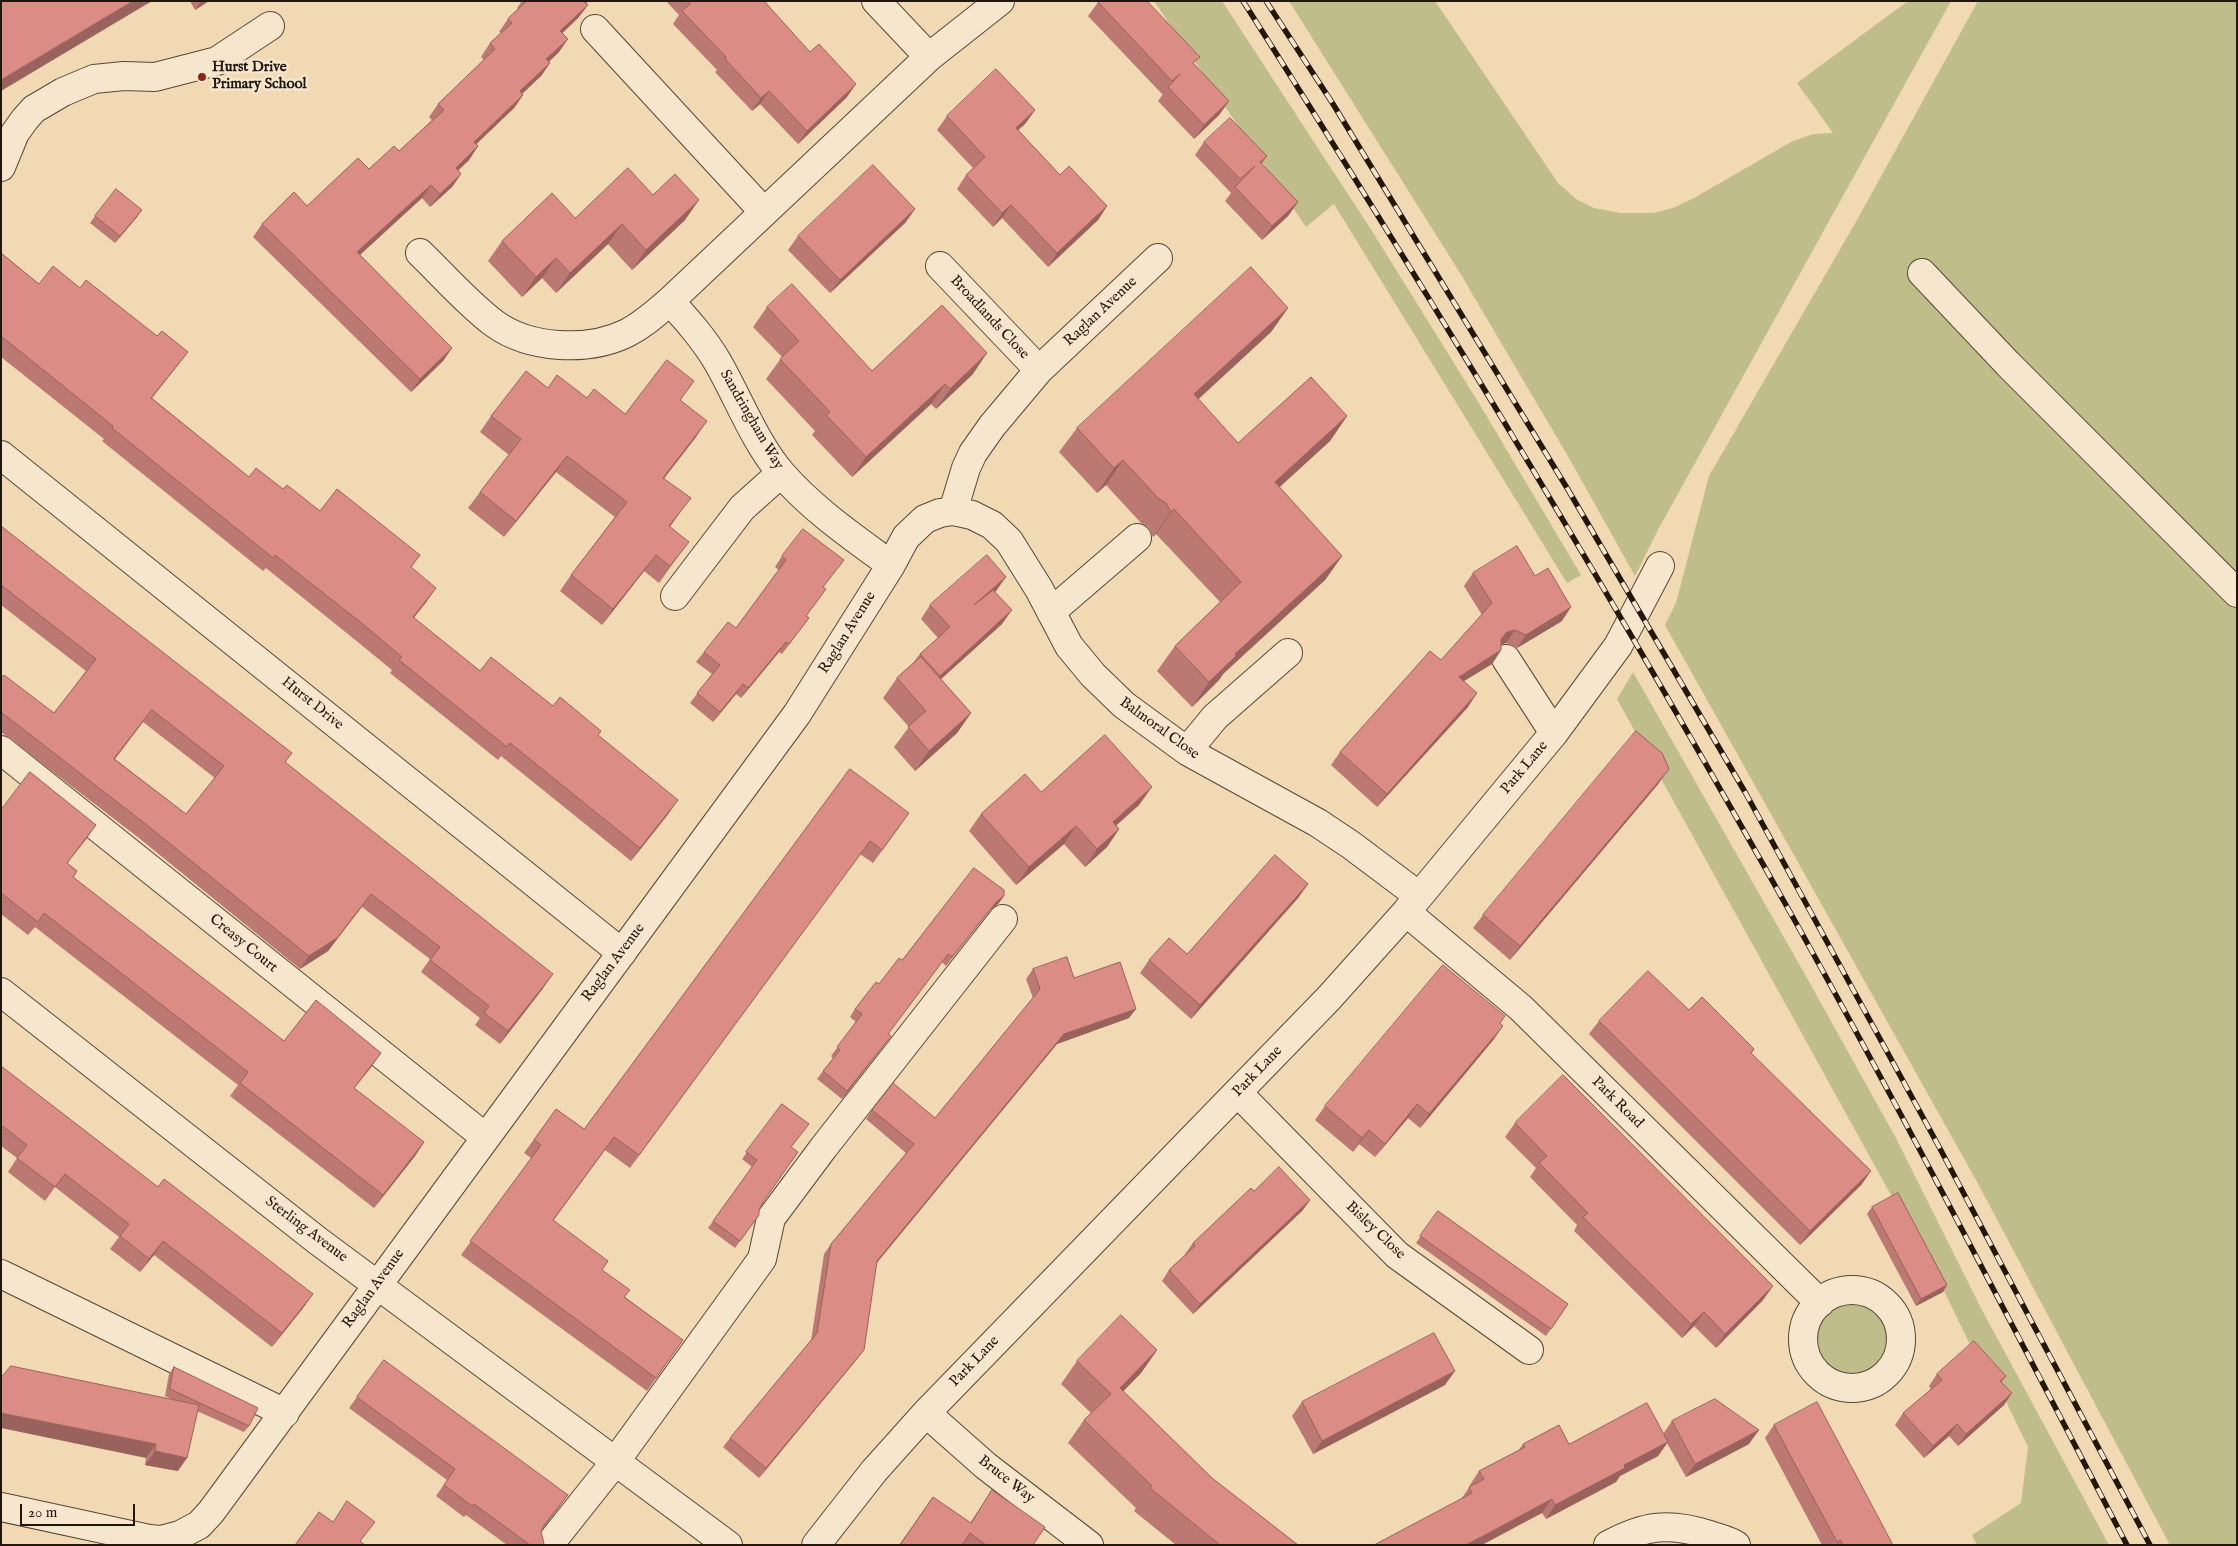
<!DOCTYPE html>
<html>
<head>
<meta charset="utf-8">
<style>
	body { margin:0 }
	#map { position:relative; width:2238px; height:1546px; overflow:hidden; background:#f1d9b4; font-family:"IM FELL English",serif }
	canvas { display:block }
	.frame { position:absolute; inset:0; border:2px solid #22170d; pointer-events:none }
	.scale { position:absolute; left:20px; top:1504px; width:115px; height:22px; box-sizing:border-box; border:2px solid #22170d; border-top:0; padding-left:6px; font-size:15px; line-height:18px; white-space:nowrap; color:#22170d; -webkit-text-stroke:4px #f6e6ce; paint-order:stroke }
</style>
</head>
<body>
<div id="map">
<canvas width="2238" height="1546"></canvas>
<div class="frame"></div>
<div class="scale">20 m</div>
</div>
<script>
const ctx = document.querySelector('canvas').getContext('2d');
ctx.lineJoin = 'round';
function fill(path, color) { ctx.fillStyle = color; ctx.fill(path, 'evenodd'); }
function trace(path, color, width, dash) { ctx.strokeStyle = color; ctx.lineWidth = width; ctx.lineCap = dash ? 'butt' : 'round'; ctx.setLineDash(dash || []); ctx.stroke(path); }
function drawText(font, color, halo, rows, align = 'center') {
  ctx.font = font + ' "IM FELL English",serif'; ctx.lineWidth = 5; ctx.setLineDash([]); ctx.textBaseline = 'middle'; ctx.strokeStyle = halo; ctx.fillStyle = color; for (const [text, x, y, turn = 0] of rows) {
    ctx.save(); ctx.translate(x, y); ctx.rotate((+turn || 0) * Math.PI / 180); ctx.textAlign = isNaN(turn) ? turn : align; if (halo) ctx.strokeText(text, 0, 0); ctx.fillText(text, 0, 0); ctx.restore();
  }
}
const green = new Path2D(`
	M1154,1H1222L1372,231L1480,405L1581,575L1567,583L1334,204L1306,227Z
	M1289,1H1435L1558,183L1576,199L1594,208L1621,213H1654L1673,208L1694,198L1791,142L1813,134L1833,133L1797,83L1908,1H1951L1659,528L1635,576L1569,458L1460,273Z
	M1978,1H2237V1545H2170L1976,1180L1665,625L1676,603L1709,476L1857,220Z
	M1633,672L1807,978L1897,1140L1982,1310L2109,1545H1977L1972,1535L2021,1503L2028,1447L2000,1389L1977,1359L1944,1291L1617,699Z
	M1811 1342a43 43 0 1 1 86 0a43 43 0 1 1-86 0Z`);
const minor = new Path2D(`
	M876,1L929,57
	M595,29L764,212
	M1,167L15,133L25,119L34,109L63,92L94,79L124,76L155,77L217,61L270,26
	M420,253C444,276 469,305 495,324C530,349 588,352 627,333C643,325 656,313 670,301
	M940,266L1039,370
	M1922,273L2008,364L2237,593
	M1,455L622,953
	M953,511L966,468L973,453L992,426L1039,370L1158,258
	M891,565C853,537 812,509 781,473C753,439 738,397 717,361C704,339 687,320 670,301L929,57L1000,1
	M675,596L742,508L781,473
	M1051,612L1137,538
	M1506,659L1554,733
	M1,750L485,1137
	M1187,751L1215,717L1288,653
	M1406,912L1521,1008L1820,1303
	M1,992L318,1241L728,1545
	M1238,1093L1397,1255L1529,1350
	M1,1274L285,1413
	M1803 1339a49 49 0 1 1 98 0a49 49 0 1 1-98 0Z
	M926,1413L986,1466L1089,1545
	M1,1507L149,1539L161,1540L180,1535L199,1525L211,1512L797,714L891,565L906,537L925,519L940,513L953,511L972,515L992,525L1009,541L1039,589L1069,646L1093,675L1124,705L1187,751L1318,823L1351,845L1419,896
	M549,1545L615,1462L762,1259L771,1218L824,1147L1003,919
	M816,1545L874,1471L926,1413L1329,998L1406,912L1554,733L1604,665L1618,646L1660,566
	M1608,1545C1645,1525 1669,1522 1710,1535C1718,1538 1728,1540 1736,1545`);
const rail = new Path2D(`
	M1243,1C1435,303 1620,609 1795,921C1910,1127 2018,1336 2127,1545
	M1266,1L1333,104L1567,488L1745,792L1937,1143L2150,1545`);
const wall = new Path2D(`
	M190,1H209L195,10Z
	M522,1H589L586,4L588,5L578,18L562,33L559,52L549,62L550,63L541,76L522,94L523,95L514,108L476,144L478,146L469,160L458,171L461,174L452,187L430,207L422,198L359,255L452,348L443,361L411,392L253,237L262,224L307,206L399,151L432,120L429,117L438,104L484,60L481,57L490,43L501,33L499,32L508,19L518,9L517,8Z
	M666,1H764L847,97L798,144L760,104L752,111L715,72L717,70L673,24L679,15Z
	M1099,1L1194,65L1229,101L1219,115L1194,139L1158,101L1163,94H1162L1088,16Z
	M1035,110L1025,124L1018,130L1060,175L1107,206L1098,220L1048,267L1002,218L993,227L957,189L966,175L973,168L937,130L947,116Z
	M1204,142L1267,156L1262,164L1298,202L1288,216L1262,240L1225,201L1231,193L1195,155Z
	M653,195L685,220L632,270L608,244L556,293L542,278L522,297L488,261L502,241L575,218Z
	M915,209L905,223L830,293L788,250L798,236Z
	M95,216L137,217L115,243L90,223Z
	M1,253L39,284L178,365L152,398L249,477L283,489L411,568L427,601L414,618L480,671L553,706L598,735L669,813L631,861L501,756L498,760L390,673L392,670L354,639L266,568L263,571L102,441L104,439L1,357Z
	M767,307L872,371L973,374L936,409L931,404L852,477L812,435L815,431L766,379L782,357L753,327Z
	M1288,308L1271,332L1198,399L1238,443L1347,416L1330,441L1279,487L1342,556L1325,580L1223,674L1219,680L1192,707L1157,671L1175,646L1220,602L1156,534L1153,537L1148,527L1141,523L1106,485L1097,493L1059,452L1077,428Z
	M548,388L625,414L680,400L696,437L664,478L679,514L670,527L677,558L659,583L644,571L602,625L560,591L571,575L615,517L556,472L504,537L468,508L480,492L509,455L480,432L491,416Z
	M1,526L285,763L544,987L500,1044L475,1025L480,1018L421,972L430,959L362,907L328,951L300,969L139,838L1,732V678L54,713L86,671L1,605ZM143,722L215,778L186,814L115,759Z
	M782,556L824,588L806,616L809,618L782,654L779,652L741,698L736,694L713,722L690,703L712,674L696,662L704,652L736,628L779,570L775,567Z
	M1473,573L1562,621L1517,648L1506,643L1501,645V650L1492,664L1464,681L1468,707L1377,807L1331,765L1340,752L1441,660L1482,615L1464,586Z
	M996,591L995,592L1002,624L941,679L971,713L957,733L915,771L894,747L909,727L883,698L897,678L913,663L920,654L938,638L921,619L930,605Z
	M850,769L900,826L873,863L860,854L630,1168L605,1150L553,1221L602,1270L625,1297L683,1340L647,1391L461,1255L531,1158L524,1153L556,1109L584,1129Z
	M1659,783L1510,960L1473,928L1483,915Z
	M1041,792L1139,805L1116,826L1119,829L1107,847L1085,867L1064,844L1016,885L969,831L981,814Z
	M1,810L87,838L67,863L77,871L73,878L284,1041L372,1066L354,1088L424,1142L415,1156L374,1208L230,1096L238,1085L35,927L28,935L1,914Z
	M1308,884L1298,898L1191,1019L1140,973L1149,960L1187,954Z
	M1004,896L998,904L991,909L946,966L942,962L888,1034L885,1044L842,1099L817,1079L833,1058L831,1056L856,1022L850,1017L855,1009L902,960Z
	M1033,969L1074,978L1129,1018L1057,1044L877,1262L857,1359L759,1478L723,1447L730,1438L811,1341L824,1254L831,1244L906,1153L866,1119L872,1110L935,1118L1033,998L1026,979Z
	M1689,1010L1754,1049L1751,1054L1871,1171L1861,1185L1800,1245L1589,1034L1599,1021Z
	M1500,1023L1494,1039L1420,1128L1408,1118L1375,1157L1359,1144L1353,1152L1315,1120L1325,1106Z
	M1,1066L158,1187L313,1294L303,1308L272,1347L154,1255L140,1272L110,1249L119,1237L55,1187L45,1201L8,1172L17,1158L1,1146Z
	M782,1104L791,1147L759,1210V1215L735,1248L708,1228L752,1167L742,1159Z
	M1515,1123L1763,1300L1716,1348L1694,1326L1682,1338L1574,1231L1577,1225L1530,1177L1536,1168L1505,1137Z
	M1254,1191L1310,1200L1302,1211L1193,1314L1162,1281L1169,1270L1186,1254H1185L1193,1243Z
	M1872,1207L1947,1285L1943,1292L1916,1306L1867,1214Z
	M1438,1211L1568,1304L1546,1336L1416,1243Z
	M1157,1350L1141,1373L1123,1391L1212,1478L1298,1545H1176L1134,1511L1136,1508L1068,1443L1084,1420L1091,1413L1061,1384L1077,1361Z
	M384,1360L560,1506L543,1527L541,1532L543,1545H507L466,1515L464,1517L436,1496L447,1480L349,1408Z
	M174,1367L249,1426L244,1432L197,1411L178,1471L145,1465L146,1458L173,1400L165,1396L169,1374Z
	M1937,1374L2006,1376L2002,1382L2004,1405L1958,1446L1949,1436L1924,1458L1895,1425L1903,1413L1931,1389L1929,1386Z
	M1445,1385L1313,1454L1292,1416L1302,1402Z
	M1672,1421L1749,1444L1686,1477L1667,1443L1658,1456L1620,1476L1616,1482L1546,1519L1542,1513L1462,1498L1470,1486V1485L1479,1471L1518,1451L1523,1444H1569L1663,1434Z
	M1774,1425L1893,1545H1822L1765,1438Z
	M992,1490L1033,1545H899L933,1497L970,1523Z`);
const shadedWall = new Path2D(`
	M133,1H152L1,91V80Z
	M201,1H209L195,10Z
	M588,5L578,18L551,44L560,31Z
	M568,39L559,52L537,72L546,59Z
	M550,63L541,76L511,104L520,91Z
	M856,84L847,97L798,144L807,131Z
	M769,91L760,104L752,111L761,98Z
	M523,95L514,108L465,155L474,142Z
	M1229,101L1219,115L1194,139L1204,125Z
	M1035,110L1025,124L1006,141L1016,128Z
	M478,146L469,160L446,181L456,168Z
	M461,174L452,187L430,207L440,194Z
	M431,185L422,198L348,266L357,252Z
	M699,200L685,220L632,270L646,250Z
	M1298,202L1288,216L1262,240L1272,226Z
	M1011,205L1002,218L993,227L1002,213Z
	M1107,206L1098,220L1048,267L1057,253Z
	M915,209L905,223L830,293L840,280Z
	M142,210L137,217L115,243L120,236Z
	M622,224L608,244L556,293L570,273Z
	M556,258L542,278L522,297L536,277Z
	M1288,308L1271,332L1177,419L1194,394Z
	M452,348L443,361L411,392L420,379Z
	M188,352L178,365L141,411L151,398Z
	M987,353L973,374L936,409L950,389Z
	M945,384L931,404L852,477L866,457Z
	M1347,416L1330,441L1258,507L1275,482Z
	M707,421L696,437L652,494L663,478Z
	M567,456L556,472L504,537L516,521Z
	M1123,460L1106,485L1097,493L1114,468Z
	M691,498L679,514L657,542L669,526Z
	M1174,509L1156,534L1153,537L1171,512Z
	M656,555L644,571L602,625L613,609Z
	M1342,556L1325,580L1223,674L1219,680L1192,707L1209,682L1235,654Z
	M1006,577L996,591L965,619L974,605Z
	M436,588L427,601L403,630L413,617Z
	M1571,607L1562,621L1517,648L1526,635Z
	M1012,610L1002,624L930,689L940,676Z
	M1515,630L1506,643L1498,646L1501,639L1507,632Z
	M786,642L779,652L741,698L748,688Z
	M1501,650L1492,664L1449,690L1459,677Z
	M743,684L736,694L713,722L720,712Z
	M1477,693L1468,707L1377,807L1387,794Z
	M152,710L143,722L105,772L114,759Z
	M971,713L957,733L915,771L929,751Z
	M1669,769L1659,783L1510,960L1520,946Z
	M1152,787L1139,805L1100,839L1113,822Z
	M678,800L669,813L631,861L640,848Z
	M96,825L87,838L57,876L67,863Z
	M1076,826L1064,844L1016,885L1029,867Z
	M1119,829L1107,847L1085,867L1097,849Z
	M1308,884L1298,898L1191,1019L1200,1005Z
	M371,894L328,951L300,969L309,956Z
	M1004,896L998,904L991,909L946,966L997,901Z
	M553,974L544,987L500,1044L508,1031Z
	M1136,1009L1129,1018L1057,1044L871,1270L877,1261L1064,1034Z
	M1503,1026L1494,1039L1420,1128L1429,1114Z
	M891,1036L885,1044L842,1099L847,1091Z
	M381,1053L372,1066L344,1101L354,1088Z
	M1417,1104L1408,1118L1375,1157L1385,1144Z
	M1369,1130L1359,1144L1353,1152L1362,1138Z
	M424,1142L415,1156L374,1208L383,1195Z
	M1871,1171L1861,1185L1800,1245L1810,1231Z
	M1310,1200L1302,1211L1193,1314L1200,1304Z
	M163,1241L154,1255L140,1272L149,1259Z
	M1947,1285L1943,1292L1916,1306L1921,1299Z
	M1773,1286L1763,1300L1716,1348L1725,1334Z
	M313,1294L303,1308L272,1347L282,1333Z
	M1704,1312L1694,1326L1682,1338L1691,1324Z
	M864,1350L857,1359L759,1478L766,1468Z
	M1157,1350L1141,1373L1104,1411L1120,1388Z
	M1455,1371L1445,1385L1313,1454L1322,1441Z
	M2012,1393L2004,1405L1958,1446L1966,1434Z
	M1,1413L156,1444L146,1458L1,1428Z
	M1957,1424L1949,1436L1924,1458L1933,1446Z
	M1759,1430L1749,1444L1686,1477L1695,1464Z
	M1668,1442L1658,1456L1620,1476L1616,1482L1546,1519L1555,1505L1624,1465Z
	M155,1451L187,1458L178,1471L145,1465Z
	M568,1495L560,1506L537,1536L544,1525Z
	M1552,1499L1542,1513L1482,1545H1466Z`);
const building = new Path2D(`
	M1,1H133L1,80Z
	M527,1H585L584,2L588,5L560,31L568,39L546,59L550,63L520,91L523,95L474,142L478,146L456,168L461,174L440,194L431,185L357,252L452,348L420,379L262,224L294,192L307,206L358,158L369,169L394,146L399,151L444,110L438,104L495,49L490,43L512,23L508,19Z
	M688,1H764L810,52L819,44L856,84L807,131L769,91L761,98L725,59L726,57L682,11L690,4Z
	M1099,1H1147L1200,57L1193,63L1229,101L1204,125L1168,87L1180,74L1172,81L1098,2Z
	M996,69L1035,110L1016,128L1060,175L1069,166L1107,206L1057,253L1011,205L1002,213L966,175L985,157L947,116Z
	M1230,118L1267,156L1260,162L1298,202L1272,226L1235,187L1255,166L1240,179L1204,142Z
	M873,165L915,209L840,280L798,236Z
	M628,168L653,195L675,174L699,200L646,250L622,224L570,273L556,258L536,277L502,241L552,193L575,218Z
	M116,189L142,210L120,236L95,216Z
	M1,253L39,284L53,266L80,288L86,280L157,336L162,331L188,352L151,398L249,477L256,468L283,489L287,485L320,511L337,489L420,555L411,567L436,588L413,617L480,671L491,657L553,706L560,697L601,731L598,735L678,800L640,848L510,743L507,747L399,660L402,657L364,625L275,555L273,558L112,428L113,426L1,336Z
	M1251,267L1288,308L1194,394L1238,443L1311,377L1347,416L1275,482L1342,556L1235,654L1236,656L1209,682L1175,646L1241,582L1174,509L1171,512L1166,503L1158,498L1123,460L1114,468L1077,428Z
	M792,284L872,371L942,305L987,353L950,389L945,384L866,457L826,415L830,412L780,359L799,341L767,307Z
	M667,360L694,381L680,400L707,421L663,478L691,498L669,526L689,542L670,566L656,555L613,609L571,575L627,502L567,456L516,521L480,492L521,439L491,416L526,371L548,388L557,375L587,398L594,389L625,414Z
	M1,526L292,753L285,762L553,974L508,1031L484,1013L489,1006L430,960L440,947L371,894L337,938L309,956L148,826L1,712V678L4,675L54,713L96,659L1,585ZM152,710L224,766L186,814L114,759Z
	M803,529L844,560L823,587L826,589L806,616L809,618L789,644L786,642L748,688L743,684L720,712L697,693L720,665L704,652L728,622L736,628L786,560L782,556Z
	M1517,546L1535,576L1548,568L1571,607L1526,635L1515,630L1507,632L1501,639V650L1459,677L1477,693L1387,794L1340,752L1430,651L1441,660L1492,603L1473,573Z
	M987,555L1006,577L974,605L993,590L1012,610L940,676L920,654L950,627L930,605Z
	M921,657L971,713L929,751L908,727L926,711L897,678Z
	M1636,731L1662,753L1669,769L1520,946L1483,915Z
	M1105,735L1152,787L1113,822L1119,829L1097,849L1076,826L1029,867L981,814L1025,774L1041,792Z
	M850,769L909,813L882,850L870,841L639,1155L614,1137L553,1220L608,1261L602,1270L630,1290L624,1297L683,1340L656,1378L470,1241L541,1145L534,1140L556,1109L584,1129Z
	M30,772L96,825L67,863L77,871L73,877L284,1041L316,1000L381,1053L354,1088L424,1142L383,1195L240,1083L248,1072L44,913L38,922L1,893V810Z
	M1275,855L1308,884L1200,1005L1149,960L1169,938L1187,954Z
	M974,868L1004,890V896L997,901L952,957L948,954L888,1034L891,1036L847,1091L823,1071L840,1050L837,1047L862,1014L855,1009L876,982L879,984L899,958L902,960Z
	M1067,957L1074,978L1120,962L1136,1009L1064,1034L877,1261L864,1350L766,1468L730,1438L817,1333L831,1244L914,1144L872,1110L893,1083L935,1118L1040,989L1033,969Z
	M1443,965L1505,1016L1500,1023L1503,1026L1429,1114L1417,1104L1385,1144L1369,1130L1362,1138L1325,1106Z
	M1648,971L1689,1010L1702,997L1754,1049L1751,1053L1871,1171L1810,1231L1599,1021Z
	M1,1066L158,1187L164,1179L313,1294L282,1333L163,1241L149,1259L120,1236L129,1224L65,1174L55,1187L17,1158L27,1145L1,1125Z
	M1563,1075L1773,1286L1725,1334L1704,1312L1691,1324L1583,1217L1588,1213L1539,1163L1547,1156L1515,1123Z
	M782,1104L809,1124L791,1147L798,1152L763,1202L759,1210V1215L740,1241L713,1221L757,1160L746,1152Z
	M1279,1167L1310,1200L1200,1304L1169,1270L1195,1246L1193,1243L1251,1188L1254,1191Z
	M1898,1193L1947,1285L1921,1299L1872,1207Z
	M1438,1211L1568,1304L1551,1329L1420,1236Z
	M1121,1315L1157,1350L1120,1388L1212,1478L1298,1545H1220L1150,1488L1152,1486L1084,1420L1111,1394L1077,1361Z
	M1434,1333L1455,1371L1322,1441L1302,1402Z
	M1974,1341L2006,1376L2000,1381L2012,1393L1966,1434L1957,1424L1933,1446L1903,1413L1942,1380L1937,1374Z
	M384,1360L568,1495L544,1525L541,1532L544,1543L543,1545H530L474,1504L472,1506L444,1485L455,1469L357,1397Z
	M11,1366L199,1405L187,1458L155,1451L156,1444L1,1413V1378Z
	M174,1367L258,1408L249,1426L170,1389Z
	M1715,1399L1759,1430L1695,1464L1672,1421Z
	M1817,1402L1893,1545H1843L1841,1540L1837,1542L1774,1425Z
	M1647,1403L1668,1442L1624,1465L1625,1468L1555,1505L1552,1499L1466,1545H1374L1472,1493L1469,1487L1484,1479L1479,1471L1525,1447L1523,1444L1559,1425L1569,1444Z
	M992,1490L1045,1527L1033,1545H986L970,1533L962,1545H900L933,1497L971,1523Z
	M347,1501L375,1522L360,1541L365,1545H295L319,1512L333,1522Z`);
const markers = [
	[202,77,5,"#8f2418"]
];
const poiNames = [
	["Hurst Drive",212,68],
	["Primary School",212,85]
];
const streetNames = [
	["Raglan Avenue",1101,312,-43],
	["Broadlands Close",989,318,47],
	["Sandringham Way",751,420,60],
	["Raglan Avenue",848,633,-58],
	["Hurst Drive",312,704,39],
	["Balmoral Close",1159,729,36],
	["Park Lane",1525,768,-50],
	["Creasy Court",243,944,39],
	["Raglan Avenue",614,963,-53],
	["Park Lane",1258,1072,-46],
	["Park Road",1617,1103,45],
	["Sterling Avenue",306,1230,37],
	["Bisley Close",1375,1231,44],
	["Raglan Avenue",374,1289,-54],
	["Park Lane",975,1362,-46],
	["Bruce Way",1006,1480,38]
];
fill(green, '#bfbe8a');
trace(minor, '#564837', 30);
trace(minor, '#f6e6ce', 28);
trace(rail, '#22170d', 5.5);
trace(rail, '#f6e6ce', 4, [11]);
fill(wall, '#bc7872');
fill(shadedWall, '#99625c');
fill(building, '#db8c84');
trace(building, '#99625c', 1);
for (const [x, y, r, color] of markers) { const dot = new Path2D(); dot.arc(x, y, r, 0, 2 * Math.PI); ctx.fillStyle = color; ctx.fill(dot); trace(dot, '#f6e6ce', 2); }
drawText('bold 15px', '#22170d', '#f6e6ce', poiNames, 'left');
drawText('15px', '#22170d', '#f6e6ce', streetNames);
</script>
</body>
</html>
